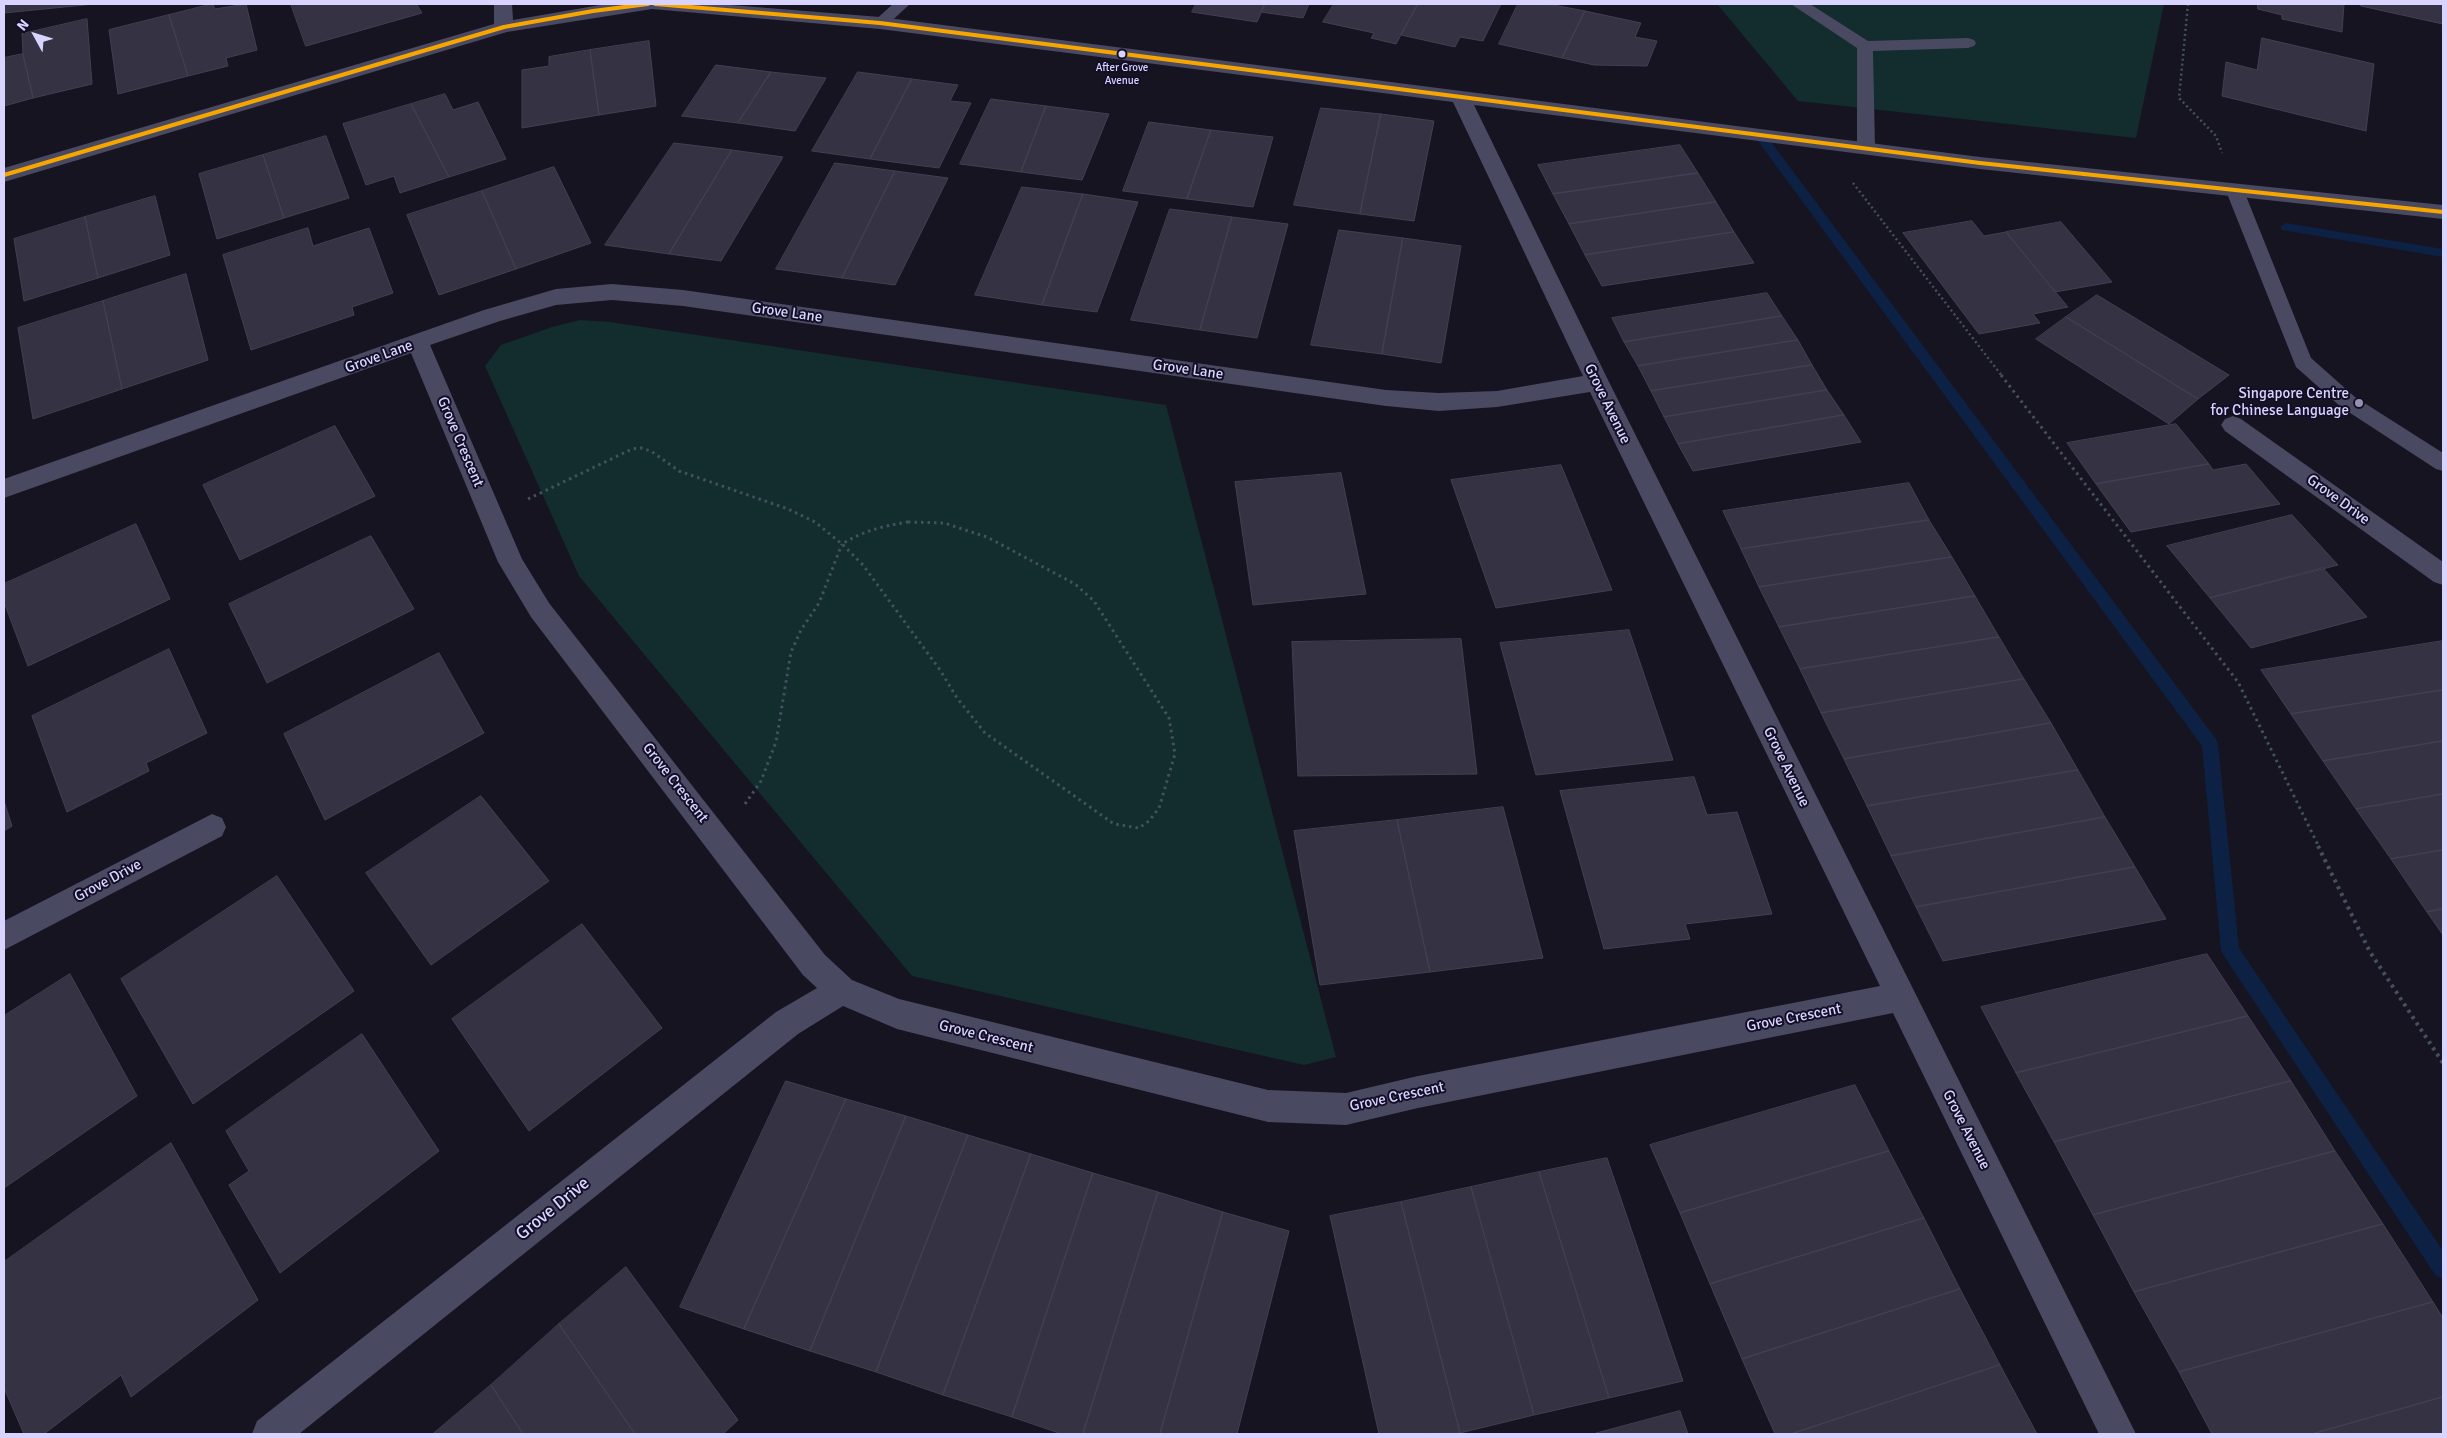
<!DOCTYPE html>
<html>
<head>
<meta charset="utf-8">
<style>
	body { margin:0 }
	#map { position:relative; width:2447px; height:1438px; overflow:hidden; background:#161421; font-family:Signika,sans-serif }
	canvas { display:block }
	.frame { position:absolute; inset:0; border:5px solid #d9d4ff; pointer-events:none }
	.north { position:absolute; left:10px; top:10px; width:50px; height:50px; -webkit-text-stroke:4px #130f26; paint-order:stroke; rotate:309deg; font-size:14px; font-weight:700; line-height:20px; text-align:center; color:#d9d4ff }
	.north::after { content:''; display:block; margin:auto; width:18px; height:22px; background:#d9d4ff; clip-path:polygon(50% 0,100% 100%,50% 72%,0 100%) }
</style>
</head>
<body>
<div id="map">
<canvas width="2447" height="1438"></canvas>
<div class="frame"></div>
<div class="north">N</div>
</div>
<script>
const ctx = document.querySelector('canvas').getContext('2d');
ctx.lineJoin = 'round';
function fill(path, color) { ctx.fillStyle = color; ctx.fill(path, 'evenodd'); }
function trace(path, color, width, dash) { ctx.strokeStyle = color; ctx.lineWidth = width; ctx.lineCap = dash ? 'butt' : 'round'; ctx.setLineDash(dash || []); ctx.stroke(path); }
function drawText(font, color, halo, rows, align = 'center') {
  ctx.font = font + ' Signika,sans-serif'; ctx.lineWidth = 4; ctx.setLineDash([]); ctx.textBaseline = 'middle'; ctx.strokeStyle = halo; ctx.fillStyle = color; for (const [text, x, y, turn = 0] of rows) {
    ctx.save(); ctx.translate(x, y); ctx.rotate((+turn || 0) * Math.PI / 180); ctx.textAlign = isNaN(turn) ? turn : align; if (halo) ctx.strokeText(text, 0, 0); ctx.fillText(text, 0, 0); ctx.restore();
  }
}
const green = new Path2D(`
	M1717,4H2164L2136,138L1798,101Z
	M580,320L610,322L1166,405L1336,1057L1304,1065L912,976L579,576L485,366L501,345L552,327Z`);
const stream = new Path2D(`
	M1759,130L1763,131L2216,739L2218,744L2239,948L2443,1251V1279L2436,1276L2224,956L2221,950L2202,746L1755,137L1753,134L1755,131Z
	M2286,223L2443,249V257L2282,230L2280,227Z`);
const building = new Path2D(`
	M4,4H94L4,13Z
	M213,4L215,9L246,4L257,50L226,58L228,66L188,76L169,15Z
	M291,4H422L417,5L422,13L306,46Z
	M1196,4H1265L1257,22L1192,12Z
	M1265,4H1309L1303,18L1261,12Z
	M1334,4H1418L1396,44L1371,38L1374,33L1323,22Z
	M1418,4H1501L1483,41L1460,37L1455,47L1401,35Z
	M1518,4H1548L1585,11L1562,58L1499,44Z
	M2258,4H2344L2342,32L2282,19V15L2258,9Z
	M2361,4H2443V24L2361,6Z
	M1585,11L1641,23L1635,37L1657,41L1647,66L1594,65L1562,58Z
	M169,15L188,76L118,94L109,30Z
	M87,19L92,84L33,98L23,54L22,34Z
	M2262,38L2374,64L2366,131L2222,96L2226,62L2257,70Z
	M649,41L656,106L599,115L590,50Z
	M590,50L599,115L522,128V70L549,66V57Z
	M23,54L33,98L4,106V58Z
	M716,65L771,72L738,123L682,116Z
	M771,72L826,78L795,131L738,123Z
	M858,72L912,79L870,159L812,151Z
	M912,79L958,85L950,101L971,103L939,168L870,159Z
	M445,94L453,110L478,102L506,159L449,177L411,104Z
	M991,99L1046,106L1021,172L960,164Z
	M411,104L449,177L400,193L394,176L366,185L343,124Z
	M1046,106L1109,114L1082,180L1021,172Z
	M1321,108L1381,114L1360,214L1294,205Z
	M1381,114L1434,121L1414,221L1360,214Z
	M1149,122L1211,130L1187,199L1123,191Z
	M1211,130L1273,137L1253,207L1187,199Z
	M326,136L349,198L284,218L263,155Z
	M674,143L732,150L669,254L605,245Z
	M1680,145L1698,173L1553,194L1538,165Z
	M732,150L783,157L721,261L669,254Z
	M263,155L284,218L217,239L199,174Z
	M835,163L895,171L842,278L776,269Z
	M554,167L591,243L516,269L482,191Z
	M895,171L948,178L895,285L842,278Z
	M1698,173L1716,202L1569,224L1553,194Z
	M1022,187L1083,194L1042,305L975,295Z
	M482,191L516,269L439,295L407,215Z
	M1083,194L1138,202L1097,312L1042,305Z
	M155,196L170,255L98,278L85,217Z
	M1716,202L1734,232L1585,255L1569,224Z
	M1170,209L1232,217L1200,330L1131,320Z
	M85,217L98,278L24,301L14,239Z
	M1232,217L1288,224L1257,338L1200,330Z
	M1972,221L1984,236L2006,232L2068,307L2033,314L2040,323L1979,334L1903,233Z
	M2061,222L2112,282L2055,292L2006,232Z
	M308,228L313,246L369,228L393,293L352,307L354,315L251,350L223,255Z
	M1339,230L1403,238L1382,354L1311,345Z
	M1734,232L1754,263L1602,286L1585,255Z
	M1403,238L1461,246L1441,363L1382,354Z
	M186,274L208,360L122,389L103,301Z
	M1767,293L1782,316L1624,342L1612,318Z
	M2097,295L2229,375L2198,399L2066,317Z
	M103,301L122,389L33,419L18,328Z
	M1782,316L1798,340L1638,366L1624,342Z
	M2066,317L2198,399L2169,424L2036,339Z
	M1798,340L1812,365L1651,391L1638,366Z
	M1812,365L1827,390L1664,417L1651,391Z
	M1827,390L1844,415L1678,444L1664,417Z
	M1844,415L1861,442L1693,471L1678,444Z
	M2176,424L2209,464L2096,484L2067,443Z
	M335,426L375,496L240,560L203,485Z
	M2209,464L2213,470L2246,464L2280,504L2131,532L2096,484Z
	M1561,465L1612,590L1496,608L1451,480Z
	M1341,473L1366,594L1253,605L1235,482Z
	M1909,483L1929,520L1741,549L1723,511Z
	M2292,515L2338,565L2210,598L2167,546Z
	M1929,520L1952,557L1759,587L1741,549Z
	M136,524L170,599L28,666L4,602V584Z
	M371,536L414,609L267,683L229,604Z
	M1952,557L1975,596L1779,627L1759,587Z
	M2323,568L2367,617L2251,648L2210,598Z
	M1975,596L1999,637L1800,669L1779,627Z
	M1629,630L1673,760L1536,775L1500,643Z
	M1999,637L2024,679L1821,713L1800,669Z
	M1461,639L1477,774L1298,776L1292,642Z
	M2443,641V690L2291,714L2261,670Z
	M169,649L207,733L146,763L149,771L67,812L32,716Z
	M439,653L484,733L325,820L284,734Z
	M2024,679L2051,723L1844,759L1821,713Z
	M2443,690V741L2323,761L2291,714Z
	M2051,723L2078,770L1867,806L1844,759Z
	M2443,741V794L2356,809L2323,761Z
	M2078,770L2105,817L1891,856L1867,806Z
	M1694,777L1707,815L1737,812L1772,914L1685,924L1690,939L1604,949L1560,791Z
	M2443,794V850L2391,859L2356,809Z
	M481,796L549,881L431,965L366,873Z
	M4,801L12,826L4,831Z
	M1503,807L1543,958L1430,972L1397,820Z
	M2105,817L2135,867L1916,907L1891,856Z
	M1397,820L1430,972L1320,985L1294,831Z
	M2443,850V909L2427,912L2391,859Z
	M2135,867L2166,919L1943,961L1916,907Z
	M277,876L354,991L193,1104L121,979Z
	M2443,909V935L2427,912Z
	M582,924L662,1028L529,1131L452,1019Z
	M2207,954L2248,1016L2016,1073L1981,1007Z
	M70,974L137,1096L4,1188V1016Z
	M2248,1016L2291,1081L2054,1142L2016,1073Z
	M362,1034L439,1151L280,1273L229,1185L249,1171L226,1131Z
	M786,1081L846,1099L744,1329L680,1307Z
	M2291,1081L2335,1151L2093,1215L2054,1142Z
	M1855,1085L1889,1151L1680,1213L1650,1145Z
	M846,1099L906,1116L810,1351L744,1329Z
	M906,1116L968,1135L876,1372L810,1351Z
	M968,1135L1031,1154L943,1395L876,1372Z
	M171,1143L258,1300L131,1397L121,1375L44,1434H24L4,1388V1262Z
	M1889,1151L1924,1218L1710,1284L1680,1213Z
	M2335,1151L2383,1224L2134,1292L2093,1215Z
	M1031,1154L1093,1173L1012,1417L943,1395Z
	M1607,1158L1683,1381L1609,1398L1539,1172Z
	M1539,1172L1609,1398L1534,1415L1471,1187Z
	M1093,1173L1158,1192L1083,1434H1062L1012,1417Z
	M1471,1187L1534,1415L1460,1433L1401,1202Z
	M1158,1192L1223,1212L1160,1434H1083Z
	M1401,1202L1460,1433L1379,1434L1330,1216Z
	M1223,1212L1289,1231L1237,1434H1160Z
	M1924,1218L1960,1289L1742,1359L1710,1284Z
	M2383,1224L2433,1302L2179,1372L2134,1292Z
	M626,1267L738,1420L723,1434H635L559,1324Z
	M1960,1289L2000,1365L1791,1434H1775L1742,1359Z
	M2433,1302L2443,1318V1397L2312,1434H2212L2179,1372Z
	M559,1324L635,1434H523L491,1385Z
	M2000,1365L2037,1434H1791Z
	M491,1385L523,1434H433Z
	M2443,1397V1434H2312Z
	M1680,1411L1688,1434H1593Z`);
const pathFar2 = new Path2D(`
	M2188,4L2179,98L2216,136L2222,153
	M1853,183L2002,376`);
const pathFar1 = new Path2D(`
	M2001,375L2238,682L2319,847
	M528,499L632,449L641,448L651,451L679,471L788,509L815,522L842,544
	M908,522L944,523L987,537L1075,584L1094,601L1169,718L1175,754L1159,808L1149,821L1139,828L1114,824L985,733L957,698L940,670L863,565L842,544C863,531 883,526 908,522Z
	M745,804L761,781L776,742L791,652L801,630L819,603L842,544`);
const path = new Path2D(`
	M2318,846L2370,952L2443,1063`);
const lane = new Path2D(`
	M893,4H910L886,26H874L872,23Z
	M1791,4H1810L1868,41L1968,38L1974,40L1976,43L1974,46L1968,48L1873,51L1875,148L1872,152H1860L1857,148V48Z
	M2235,185L2241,187L2244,191L2311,358L2355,397L2443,453V471L2436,469L2341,407L2296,367L2226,191L2229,187Z`);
const street = new Path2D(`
	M494,4H512L513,20L606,4H718L880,17L1980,157L2443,205V219L1980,169L1474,105L1609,382L2136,1434H2099L1893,1013L1418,1108L1346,1125L1268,1122L897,1029L843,1006L798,1034L299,1434H252L257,1421L776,1012L817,988L803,975L531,617L498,562L411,353L4,498V479L484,310L556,289L612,284L683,290L1386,390L1439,393L1497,391L1583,376L1453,102L880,29L652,9L507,32L4,182V168L494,24ZM612,300L683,306L1386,406L1439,411L1497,407L1590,392L1880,986L1418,1076L1346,1093L1268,1090L899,999L852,980L825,955L549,603L522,559L430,345L500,321L556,305Z
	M2233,416L2241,419L2443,562V585L2434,582L2225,431L2221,425L2225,419Z
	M212,814L222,818L226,827L222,836L4,950V921Z`);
const bus1 = new Path2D(`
	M655,4L880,23L1980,163L2443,212
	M4,175L504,27L593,11L648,4`);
const markers = [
	[1122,54,4.5,"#d9d4ff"],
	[2359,403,5,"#9591b1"]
];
const farBusnames = [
	["After Grove",1122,68],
	["Avenue",1122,81]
];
const streetNames = [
	["Grove Lane",787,313,8],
	["Grove Lane",379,357,-20],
	["Grove Lane",1188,370,8],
	["Grove Avenue",1607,404,64],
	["Grove Crescent",460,442,67],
	["Grove Drive",2338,500,36],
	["Grove Avenue",1786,767,64],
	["Grove Crescent",675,783,52],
	["Grove Drive",108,881,-28],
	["Grove Crescent",1794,1018,-11],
	["Grove Crescent",986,1037,14],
	["Grove Crescent",1397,1097,-12],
	["Grove Avenue",1966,1130,63]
];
const poiNames = [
	["Singapore Centre",2349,394],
	["for Chinese Language",2349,411]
];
const nearStreetnames = [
	["Grove Drive",553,1209,-39]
];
fill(green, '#132c2d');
fill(stream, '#0d2144');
fill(building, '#343243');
trace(building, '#433f54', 1);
trace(pathFar2, '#44505f', 2.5, [2, 3]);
trace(pathFar1, '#44505f', 3, [2.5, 4]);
trace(path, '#44505f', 4, [3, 4.5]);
fill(lane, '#4a4962');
fill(street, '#4a4962');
trace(bus1, '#f7a600', 4);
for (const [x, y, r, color] of markers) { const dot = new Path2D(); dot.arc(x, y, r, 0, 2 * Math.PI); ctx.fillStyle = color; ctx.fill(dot); trace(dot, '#130f26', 2); }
drawText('11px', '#d9d4ff', '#130f26', farBusnames);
drawText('15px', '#d9d4ff', '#130f26', streetNames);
drawText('15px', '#d9d4ff', '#130f26', poiNames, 'right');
drawText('18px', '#d9d4ff', '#130f26', nearStreetnames);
</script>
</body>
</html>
